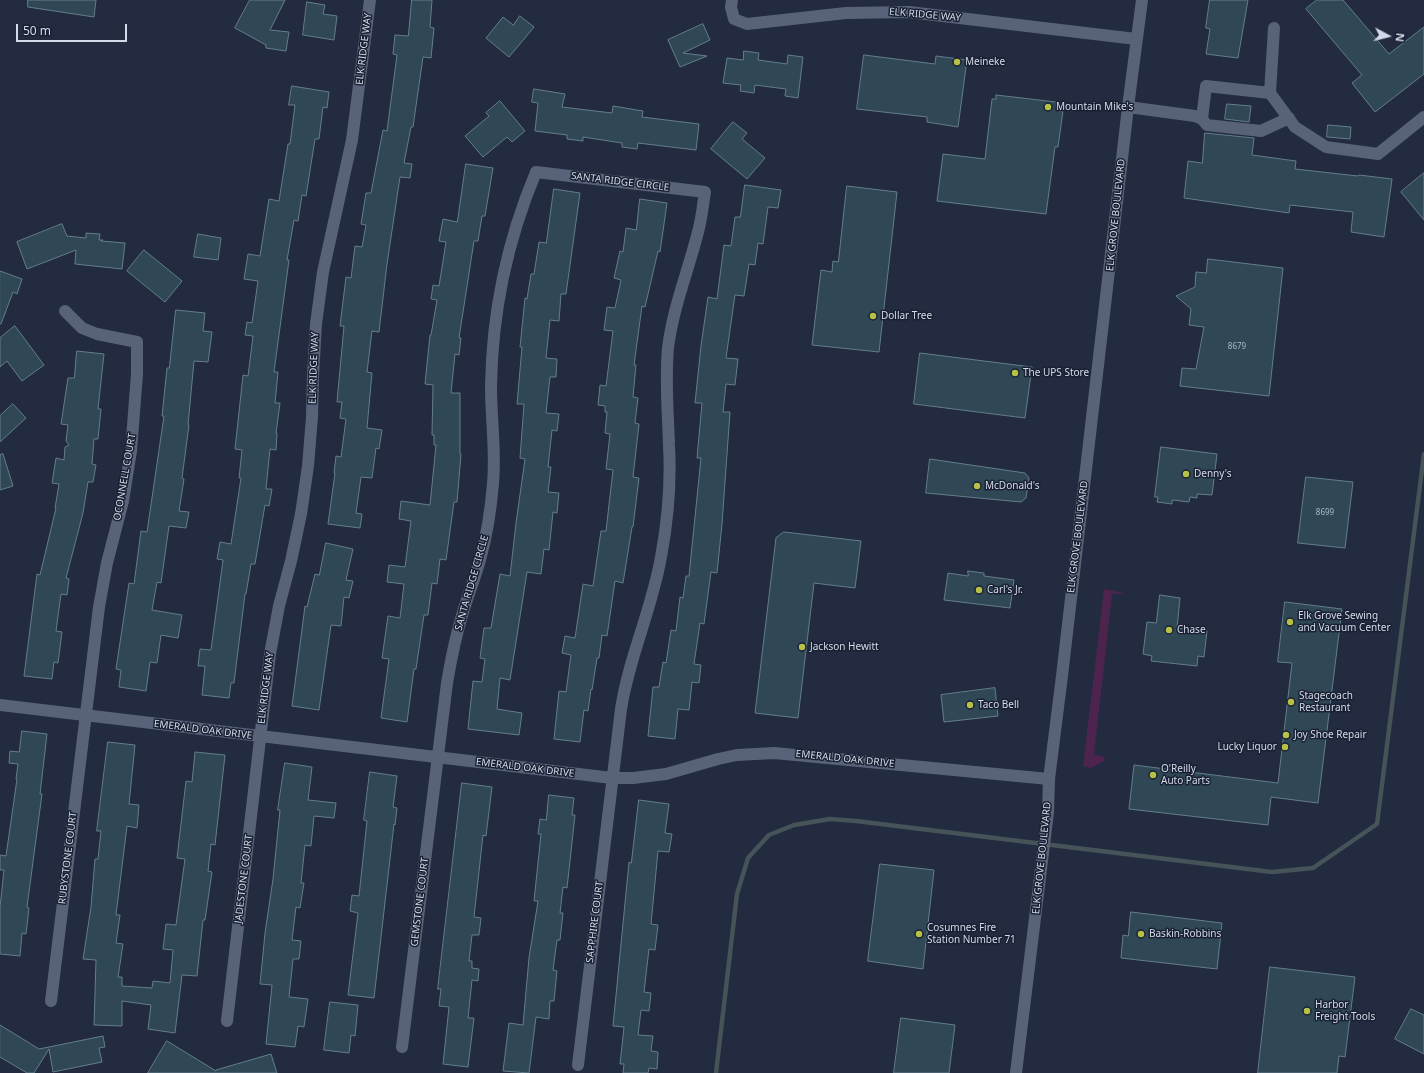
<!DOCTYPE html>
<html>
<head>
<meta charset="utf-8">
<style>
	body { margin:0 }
	#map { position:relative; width:1424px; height:1073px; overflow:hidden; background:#222b3f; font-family:"Noto Sans",sans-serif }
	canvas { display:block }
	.north { position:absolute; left:1368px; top:16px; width:40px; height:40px; -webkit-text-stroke:3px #192134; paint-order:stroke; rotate:97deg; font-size:11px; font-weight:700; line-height:16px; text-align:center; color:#d4dae7 }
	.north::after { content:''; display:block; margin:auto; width:14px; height:18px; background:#d4dae7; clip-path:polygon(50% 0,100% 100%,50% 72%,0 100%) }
	.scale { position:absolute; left:16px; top:24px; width:111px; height:18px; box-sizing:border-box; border:2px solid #d4dae7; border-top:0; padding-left:5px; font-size:12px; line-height:14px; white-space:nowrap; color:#d4dae7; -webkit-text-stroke:3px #192134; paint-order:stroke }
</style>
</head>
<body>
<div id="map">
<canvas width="1424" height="1073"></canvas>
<div class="north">N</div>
<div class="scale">50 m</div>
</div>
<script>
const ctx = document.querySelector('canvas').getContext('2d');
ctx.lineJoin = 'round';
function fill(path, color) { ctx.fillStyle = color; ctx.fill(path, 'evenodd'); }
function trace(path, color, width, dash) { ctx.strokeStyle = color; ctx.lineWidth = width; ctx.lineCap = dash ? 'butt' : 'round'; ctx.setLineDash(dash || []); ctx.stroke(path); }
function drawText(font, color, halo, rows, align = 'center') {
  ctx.font = font + ' "Noto Sans",sans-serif'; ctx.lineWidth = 3; ctx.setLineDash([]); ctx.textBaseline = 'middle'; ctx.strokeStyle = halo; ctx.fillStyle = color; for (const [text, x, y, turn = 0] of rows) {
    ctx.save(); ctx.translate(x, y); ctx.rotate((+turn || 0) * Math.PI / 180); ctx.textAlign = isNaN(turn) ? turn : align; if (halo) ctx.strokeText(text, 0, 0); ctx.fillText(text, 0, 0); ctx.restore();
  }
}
const green = new Path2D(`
	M1104,589L1125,593L1112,594L1094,755L1105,757L1104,761L1091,768L1083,766Z`);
const stream = new Path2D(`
	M716,1073L737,894L748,858L769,835L794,825L830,819L856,821L1272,872L1313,868L1377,824L1424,454`);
const building = new Path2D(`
	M28,0H96L94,17L28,7Z
	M250,0H285L270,30L289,32L286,51L266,48V45L235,28Z
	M412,0H432L430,27L434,28L431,58L423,57L413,127H411L404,163L412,164L410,178L400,177L387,264L379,332L372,331L367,372L372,373L367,428L382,430L379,449L376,448L372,478L361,477L356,513L362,514L360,528L328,524L335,473H334L336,456L341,457L346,419L340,418L342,402H337L344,326H340L346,277L351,278L355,246L362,247L366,225L361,224L366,193H371L383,130L387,131L397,55L393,54L395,35L408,36Z
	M1210,0H1248L1238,58L1206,54L1210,29L1206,28Z
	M1317,0H1343L1389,54L1424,27V74L1375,112L1352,83L1362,75L1306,9Z
	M307,2L325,5L323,14L337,16L334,40L303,35Z
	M520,16L534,27L509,57L486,38L503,17L513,25Z
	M703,24L710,40L683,53L707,56L680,67L668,40Z
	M744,51L759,53L758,60L787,64L788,55L803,57L798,98L785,96L786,89L755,85L754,93L740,91L741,85L723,83L727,58L743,60Z
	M864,55L935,64L936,56L967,60L958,127L927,122V117L857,109Z
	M292,86L329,92L327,108L323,107L319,139H315L306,196L302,195L298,221L294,220L287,260H289L274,372H278L275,403H280L276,433H277L276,450L270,449L266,489H272L269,506L265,505L255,564H251L246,594H245L234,683H231L229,698L202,695L205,666H198L200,649L211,650L223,560L217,559L220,542L231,544L241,478H239L242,450L235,449L243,375L248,376L253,336L245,335L247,322L252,323L258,281L244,279L248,254L260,256L269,199L279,201L288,144H290L295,105H289Z
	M534,89L565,94L562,107L612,113L613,106L643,111L642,117L699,124L696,150L638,143L637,149L622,147V143L583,137V141L567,139V135L535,131L538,103L532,102Z
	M996,95L1056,102V107H1060L1059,111H1063L1058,147H1055L1046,214L937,201L943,154L985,159L992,99H996Z
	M500,101L525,131L512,142L507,137L483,157L465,136L489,116L486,113Z
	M1227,104L1251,106L1249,122L1225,119Z
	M733,122L747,133L742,139L765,158L747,179L711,149Z
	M1328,125L1351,127L1350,139L1327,137Z
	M1205,133L1254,138L1252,155L1296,161L1295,169L1358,176L1359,175L1392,179L1384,237L1351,232L1353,212L1290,205L1289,213L1184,198L1188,161L1202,163Z
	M466,164L493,168L485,216H482L478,241H474L459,338H461L459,355L455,354L451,393H460V454H461L457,502H454L446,560L440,559L437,584L432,583L428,615H424L416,669H414L407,722L381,718L389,659L382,658L388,616L400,618L404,584L387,582L389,565L405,567L411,521L399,519L401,501L430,505L436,445H434V435H432L433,385L425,384L430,335H431L437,300L431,299L433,285L439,286L446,242L439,241L443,219L457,222Z
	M1424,173V220L1401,192Z
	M745,185L781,190L778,208L768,207L763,244L758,243L755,265L749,264L744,296L735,295L726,358L738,359L735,385L726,384L723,412H730L722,524L717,573L711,572L704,624L700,623L694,664L701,665L699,683L692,682L689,710L678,709L675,739L648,736L653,687H659L663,662L666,663L671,630L676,631L680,597L683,598L686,576H689L701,458H697L702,403H695L701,346L708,297L717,299L724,245L731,246L735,217H740Z
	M847,186L897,192L879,352L812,345L821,270L832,272L833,261L838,262Z
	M554,189L580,193L566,294H561L559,321L550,320L546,358L557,359L556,377H550L546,413L559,414L557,431L552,430L548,467H551L548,492L559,493L557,513L553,512L549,550L544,549L541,574L527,572L510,680L500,678L497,709L522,713L519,735L468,729L473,681L482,682L485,659L480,658L484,628H491L500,574L510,576L516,523L525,459L520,458L524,404H517L522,347H520L525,298L527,299L531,274H534L539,242L546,243Z
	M640,199L667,203L660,252L658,251L645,307L642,306L634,365H636L633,397L638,398L635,423L639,424L633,477L639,478L633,527H632L623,583L615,581L607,636L602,635L599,658H597L592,690L591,689L588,711L584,710L580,742L554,739L559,691L566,692L571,655L562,653L565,636L575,638L583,584L593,586L601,531H606L613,470L606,469L610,434L605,433L607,412H605V406L598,405L600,385L606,386L613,331L604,330L607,307L615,308L621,280L614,278L620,251L623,252L626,228L636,230Z
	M62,224L67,236L86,238V233L100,234L99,240H103L101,241L125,243L122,269L75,264L76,250L27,269L17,242Z
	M198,234L221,238L218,260L194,257Z
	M144,250L182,281L165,302L127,271Z
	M1208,259L1283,268L1269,396L1180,386L1182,368L1196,369L1204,327L1189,325L1191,309L1176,296L1195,287L1196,272L1206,273Z
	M0,271L22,279L17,294L13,292L1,324H0Z
	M176,310L205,313L203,331L212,332L208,362L194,361L188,425H189L182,478L184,479L179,511L189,512L186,528L169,526L161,583L157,582L152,610L182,615L178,638L161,635L157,663L150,662L146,691L119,687L121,670L116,669L129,583L134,584L141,531L147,532L164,416H162L167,368H169Z
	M15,326L44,365L22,381L7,361L0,367V338Z
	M77,351L104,354L98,409H101L98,439H94L92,464L96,465L93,482H88L83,513L66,578L69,579L67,595L61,594L56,631L62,632L58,663L54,662L52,679L24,676L37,574L40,575L56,508H55L59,484L52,483L56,458L64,460L65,447L69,445L66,441L68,425L61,424L68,378H74Z
	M920,353L1032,367L1025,418L914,404Z
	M13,404L26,418L0,442V416Z
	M1161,447L1217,454L1212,495L1197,494V498L1190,497L1189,502L1172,500V504L1157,502L1158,497H1155Z
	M3,454L13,486L0,490V455Z
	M930,459L1025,473L1029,478L1026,498L1021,502L926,493Z
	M1306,477L1353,482L1345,548L1298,543Z
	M784,532L861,541L855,588L814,583L798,718L755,713L776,538Z
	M326,543L353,549L346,580L353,581L349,598L344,597L341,626L331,625L319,710L292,706L305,606L307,607L315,574L319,575Z
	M968,571L984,573V576L1014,580L1010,608L944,600L948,573L968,576Z
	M1160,595L1180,598L1177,628L1207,631L1204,657L1198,656L1197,666L1151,661L1152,656L1143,654L1147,622L1156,623Z
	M1285,602L1342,609L1318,803L1271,797L1268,825L1129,809L1134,765L1278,783L1292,663L1278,662Z
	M995,688L998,716L944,722L941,695Z
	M22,731L47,734L40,794H42L27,907L29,908L26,934L22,933L20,956L0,954V907L4,870H0V855L6,856L17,779H16L18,764L9,763L10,751L19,752Z
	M108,742L135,745L129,804L139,805L137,828L127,826L116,915H120L116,943L123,944L118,977H122V986L152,988L153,981L170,983L173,950L163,949L166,924L176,925L185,859L177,858L186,781L192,782L195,752L225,755L215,845L211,844L208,871L212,872L205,920H203L197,976L182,975L175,1033L148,1029L151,1005L122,1001V1026L94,1025L96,960L83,959L91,907L95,859H98L101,831H97Z
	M285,763L312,767L308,800L336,803L334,818L314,816L311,846L305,845L301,883H304L300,908L296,907L292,940L301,941L299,959H293L289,997L308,999L304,1027L298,1026L295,1047L266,1044L272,985L260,984L265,933L273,879L280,810H278Z
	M370,772L397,776L393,807L397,808L395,825L394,824L374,998L348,995L358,913L350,911L352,895L359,896L367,821L364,820Z
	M462,783L492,787L486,836L483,835L474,917L481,918L479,935H472L469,961H472V968L479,969L478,981L472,980L468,1018H474L468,1067L443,1064L449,1007L439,1006L441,989H438Z
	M549,795L574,798L572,815H575L567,888L563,887L560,913H563L560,940H557L553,970L557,971L554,1001H550L549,1019L536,1017L529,1073L503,1071L509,1023L523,1025L529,958L538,901H534L541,834H538L540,819L546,820Z
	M639,800L669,804L665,833L672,834L669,852L658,851L651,924L658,925L655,950L649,949L644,992L651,993L649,1011L641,1010L638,1035L653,1036L651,1051L658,1052L657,1069L649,1068L648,1073H623L624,1064H620L624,1027L613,1026L629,862L631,863Z
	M880,864L934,870L923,969L868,961Z
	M1131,912L1222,923L1217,969L1121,958L1123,935L1128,936Z
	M1270,967L1355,977L1345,1057L1339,1056L1337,1073H1258Z
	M330,1002L358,1005L355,1036L351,1035L349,1053L324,1050Z
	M1411,1009L1424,1015V1054L1395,1039Z
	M901,1018L955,1025L949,1073H894Z
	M0,1025L39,1049L103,1036L105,1047L99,1048L102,1062L53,1072L49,1049L34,1073H27L0,1057Z
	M167,1041L216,1071V1070L271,1054L277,1073H148Z`);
const minor = new Path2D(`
	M732,0L731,7L734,19L747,24L846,13L909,12L1136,39
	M1274,28L1270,93L1295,127L1326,147L1378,154L1424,117
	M1128,107L1195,116L1202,119L1207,125L1261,131L1289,118
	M1202,119L1206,86L1270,93
	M0,705L612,778H633L666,774L718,759L737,755L774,753L1049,779
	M51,1001L99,607L107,563L123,501L131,451L137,374V342L97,334L82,328L65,311
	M227,1021L270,654L279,606L291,561L301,514L308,466L312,417L313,376L316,324L323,272L352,140L370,0
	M402,1047L447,683C451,659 456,635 463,612C468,595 475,578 480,560C487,535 491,509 493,483C496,451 491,419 491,387C492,312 507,241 536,172L705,192C703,204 702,216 699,228C689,269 673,307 668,348C665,381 668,413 669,445C671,482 668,520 661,557C652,609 629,657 621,709L578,1065`);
const secondary = new Path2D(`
	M1016,1073L1048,812L1049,779L1062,676L1128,107L1142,0`);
const markers = [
	[957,62,4,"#b8c147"],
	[1048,107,4,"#b8c147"],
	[873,316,4,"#b8c147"],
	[1015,373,4,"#b8c147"],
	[1186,474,4,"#b8c147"],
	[977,486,4,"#b8c147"],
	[979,590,4,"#b8c147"],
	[1290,622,4,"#b8c147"],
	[1169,630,4,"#b8c147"],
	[802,647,4,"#b8c147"],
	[1291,702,4,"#b8c147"],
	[970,705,4,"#b8c147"],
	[1286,735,4,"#b8c147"],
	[1285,747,4,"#b8c147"],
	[1153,775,4,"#b8c147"],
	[919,934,4,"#b8c147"],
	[1141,934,4,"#b8c147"],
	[1307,1011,4,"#b8c147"]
];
const numberNames = [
	["8679",1237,347],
	["8699",1325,513]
];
const streetNames = [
	["ELK RIDGE WAY",925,15,5],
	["ELK RIDGE WAY",364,49,-83],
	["SANTA RIDGE CIRCLE",620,182,7],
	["ELK GROVE BOULEVARD",1116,215,-84],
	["ELK RIDGE WAY",314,368,-88],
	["OCONNELL COURT",125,477,-80],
	["ELK GROVE BOULEVARD",1078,537,-83],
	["SANTA RIDGE CIRCLE",472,583,-74],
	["ELK RIDGE WAY",266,688,-83],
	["EMERALD OAK DRIVE",203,730,7],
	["EMERALD OAK DRIVE",845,759,6],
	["EMERALD OAK DRIVE",525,768,7],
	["RUBYSTONE COURT",68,858,-83],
	["ELK GROVE BOULEVARD",1042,858,-84],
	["JADESTONE COURT",244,879,-83],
	["GEMSTONE COURT",420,902,-83],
	["SAPPHIRE COURT",595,922,-83]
];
const poiNames = [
	["Meineke",965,62],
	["Mountain Mike's",1056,107],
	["Dollar Tree",881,316],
	["The UPS Store",1023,373],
	["Denny's",1194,474],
	["McDonald's",985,486],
	["Carl's Jr.",987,590],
	["Elk Grove Sewing",1298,616],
	["and Vacuum Center",1298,628],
	["Chase",1177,630],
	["Jackson Hewitt",810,647],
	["Stagecoach",1299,696],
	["Restaurant",1299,708],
	["Taco Bell",978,705],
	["Joy Shoe Repair",1294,735],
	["Lucky Liquor",1277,747,"right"],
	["O'Reilly",1161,769],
	["Auto Parts",1161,781],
	["Cosumnes Fire",927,928],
	["Station Number 71",927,940],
	["Baskin-Robbins",1149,934],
	["Harbor",1315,1005],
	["Freight Tools",1315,1017]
];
fill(green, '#4d244e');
trace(stream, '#465358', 4.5);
fill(building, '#304856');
trace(building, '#647d8d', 1);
trace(minor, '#586379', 12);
trace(secondary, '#586379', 12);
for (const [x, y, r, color] of markers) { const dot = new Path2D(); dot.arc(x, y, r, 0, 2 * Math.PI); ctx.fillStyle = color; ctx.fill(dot); trace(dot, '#192134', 1.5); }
drawText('8px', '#abb6c3', null, numberNames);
drawText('10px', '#d4dae7', '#192134', streetNames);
drawText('10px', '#d4dae7', '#192134', poiNames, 'left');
</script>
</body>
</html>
